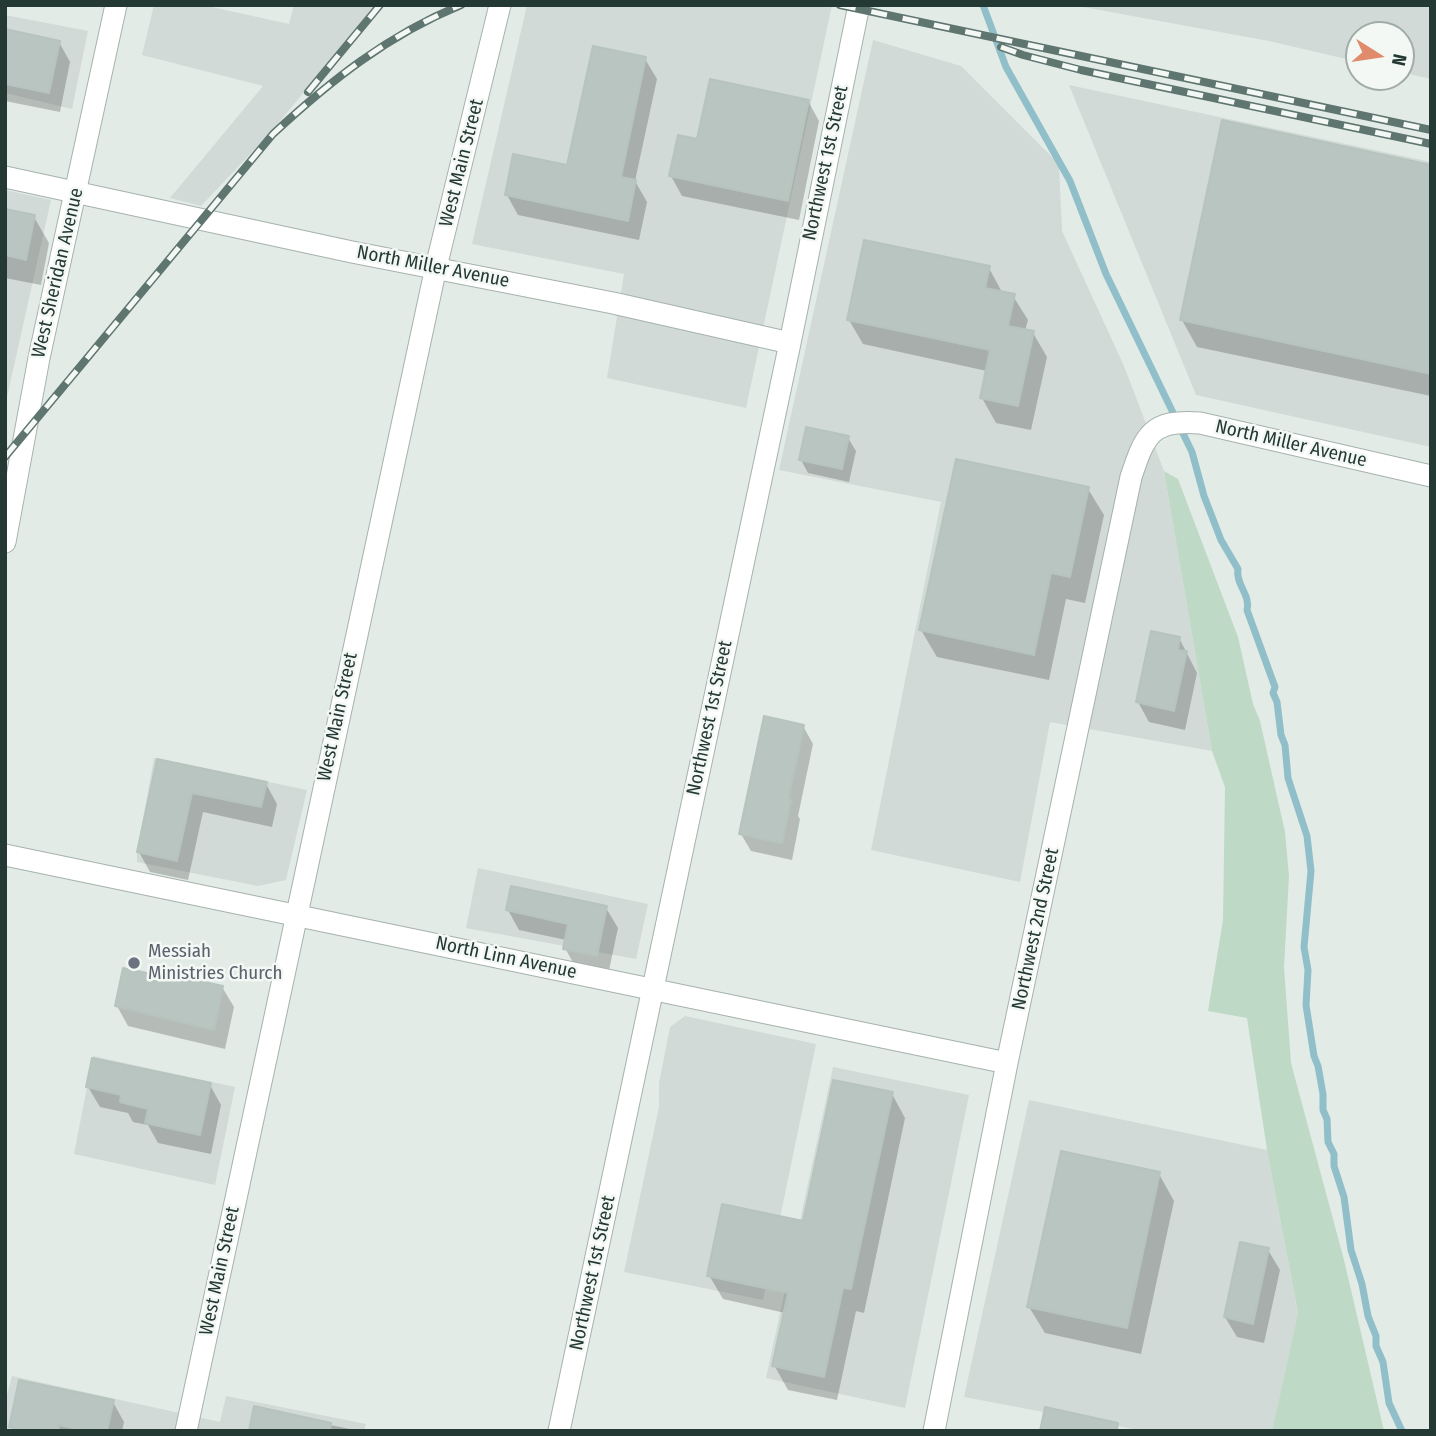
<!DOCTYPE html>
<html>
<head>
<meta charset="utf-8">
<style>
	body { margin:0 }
	#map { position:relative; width:1436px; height:1436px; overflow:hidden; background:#e3ebe7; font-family:"Fira Sans Condensed",sans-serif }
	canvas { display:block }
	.frame { position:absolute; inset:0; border:7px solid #253934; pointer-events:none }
	.north { position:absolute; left:1345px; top:21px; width:70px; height:70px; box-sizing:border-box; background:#f3f8f5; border:2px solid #a1aca8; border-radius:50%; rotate:102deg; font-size:19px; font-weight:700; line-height:28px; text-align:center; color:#253934 }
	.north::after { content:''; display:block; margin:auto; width:24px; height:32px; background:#e08b6b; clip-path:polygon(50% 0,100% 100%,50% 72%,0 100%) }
</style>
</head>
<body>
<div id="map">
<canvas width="1436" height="1436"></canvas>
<div class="frame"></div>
<div class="north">N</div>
</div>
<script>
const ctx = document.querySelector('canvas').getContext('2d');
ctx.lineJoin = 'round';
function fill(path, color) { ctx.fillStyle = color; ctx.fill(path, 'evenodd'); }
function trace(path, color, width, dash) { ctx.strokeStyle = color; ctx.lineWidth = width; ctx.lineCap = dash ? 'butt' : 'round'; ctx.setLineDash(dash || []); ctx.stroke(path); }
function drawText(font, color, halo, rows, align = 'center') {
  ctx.font = font + ' "Fira Sans Condensed",sans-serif'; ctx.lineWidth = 5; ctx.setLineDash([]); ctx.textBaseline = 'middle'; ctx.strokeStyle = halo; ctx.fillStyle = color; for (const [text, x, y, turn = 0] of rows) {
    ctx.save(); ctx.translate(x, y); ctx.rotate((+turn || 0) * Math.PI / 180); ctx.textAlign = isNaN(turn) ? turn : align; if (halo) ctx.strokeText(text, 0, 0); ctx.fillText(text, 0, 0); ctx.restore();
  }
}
const built = new Path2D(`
	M154,5H203L289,24L294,5H376L271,132L201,206L170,198L263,86L142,55Z
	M527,5H832L746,408L607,378L624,274L472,244Z
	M1072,5H1431V79L1401,72V35H1359V62L1269,41Z
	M5,15L88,31L72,109L5,93Z
	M873,40L961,66L1059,164L1062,231L1124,366L1164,471L1212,751L1050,722L1020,882L871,850L941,502L779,470Z
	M1069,85L1431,162V447L1196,395Z
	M5,190L51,200L5,406Z
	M154,758L307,790L286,880L258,886L137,862V852Z
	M478,868L648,904L636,959L466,928Z
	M685,1016L816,1044L763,1300L624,1272L659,1107V1083L670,1027Z
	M93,1056L235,1087L215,1185L74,1154Z
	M833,1067L969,1095L905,1408L766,1378Z
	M1029,1100L1267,1150L1298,1314L1272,1431H1144L964,1397Z
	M12,1376L220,1422L226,1396L366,1424L364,1431H5V1402Z`);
const green = new Path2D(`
	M1164,471L1178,479L1238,637L1253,704L1260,721L1285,832L1289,876L1284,967L1291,1063L1344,1260L1384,1431H1272L1298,1313L1267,1150L1247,1018L1208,1011L1223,920L1225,787L1212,751Z`);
const shadow = new Path2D(`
	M5,31L59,42L70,62L60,112L5,101Z
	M645,59L657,79L635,181L647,202L639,240L518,215L507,195L569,167Z
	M808,101L819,121L799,220L682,196L671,176L699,141Z
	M1431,167V396L1197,347L1182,320Z
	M5,211L34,217L49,243L41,285L5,278Z
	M989,268L1003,294L1013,296L1028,320L1025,331L1033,333L1047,357L1031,430L996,423L982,398L987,371L863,344L849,320Z
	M848,438L856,451L849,482L808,473L801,460Z
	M1088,489L1104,515L1085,603L1066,599L1049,680L937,657L921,630Z
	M1179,638L1197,673L1185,730L1149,722L1138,702Z
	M803,726L813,744L798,816L800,819L792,860L751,851L741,834Z
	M158,761L266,784L277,804L272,827L203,812L188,880L150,872L139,852Z
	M606,908L618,928L608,975L576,968L565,948L566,940L519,930L508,910Z
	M222,987L234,1007L225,1049L128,1026L117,1006Z
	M210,1085L221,1105L211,1154L158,1143L148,1125L133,1122L128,1113L100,1107L88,1087Z
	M892,1094L905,1118L864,1313L856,1311L837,1400L788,1390L774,1365L785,1313L723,1299L709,1275L804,1223Z
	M1159,1174L1174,1201L1141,1354L1045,1333L1029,1307Z
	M1268,1250L1280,1270L1264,1343L1237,1337L1225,1317Z
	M113,1402L124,1422L122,1431H14L11,1426Z
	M255,1409L359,1431H251Z`);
const stream = new Path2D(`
	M983,5L1006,67L1070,181L1106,274L1192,452L1204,496L1221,540L1238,569C1235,584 1251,595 1247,610L1275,687L1273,693L1277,702L1281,735L1285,745L1288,778L1307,836L1311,871L1304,947L1308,970L1306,1005L1314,1056L1318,1066L1323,1094V1110L1327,1119L1328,1142L1334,1154V1166L1344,1197L1351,1250L1362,1284L1368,1316L1376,1336V1346L1383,1362L1389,1403L1402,1431`);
const building = new Path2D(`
	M5,29L60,41L49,93L5,84Z
	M593,46L646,57L621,177L636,180L628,221L505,195L513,154L567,165Z
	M710,79L809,100L788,201L669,176L678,135L697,139Z
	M1222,120L1431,165V374L1180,320Z
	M5,209L35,215L26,260L5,255Z
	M864,240L990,266L985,288L1015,294L1008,326L1034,331L1018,406L980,398L990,350L847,320Z
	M806,427L849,436L842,469L799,460Z
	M956,459L1089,487L1070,577L1051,573L1034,655L919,630Z
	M1151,631L1180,637L1178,650L1187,651L1174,711L1136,702Z
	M764,716L804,725L788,800H791L782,843L739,834Z
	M157,759L267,782L261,807L192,793L177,861L137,852Z
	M511,886L607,906L597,956L563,949L568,924L506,910Z
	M123,968L180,980L181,977L223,986L214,1030L115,1006Z
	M92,1058L211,1083L200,1135L145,1123L148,1109L120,1102L121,1095L86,1087Z
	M833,1080L893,1092L851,1289L843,1288L824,1377L772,1366L788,1293L707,1276L722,1204L803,1221Z
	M1061,1151L1160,1172L1127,1328L1027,1307Z
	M1240,1242L1269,1248L1253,1324L1224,1317Z
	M19,1380L114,1400L107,1431H85L59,1425L58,1431H28L9,1427Z
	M254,1406L331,1423L330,1431H249Z
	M1045,1407L1118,1423L1117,1431H1040Z`);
const minor = new Path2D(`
	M5,177L352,252L613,303L790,343
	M5,542L39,358L116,5
	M5,855L1007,1063
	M186,1431L436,267L500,5
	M559,1431L790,343L859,5
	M934,1431L1007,1063L1131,477C1145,435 1151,419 1200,423L1431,476`);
const rail = new Path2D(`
	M840,5L1431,130
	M1001,47L1023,55L1081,70L1431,144
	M308,92L380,5
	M5,457L273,134C330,81 388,35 461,5`);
const markers = [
	[134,963,7,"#6b7280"]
];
const streetNames = [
	["West Main Street",462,163,-76],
	["Northwest 1st Street",826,163,-78],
	["North Miller Avenue",433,267,11],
	["West Sheridan Avenue",58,273,-77],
	["North Miller Avenue",1291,444,13],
	["West Main Street",338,717,-78],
	["Northwest 1st Street",710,718,-78],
	["Northwest 2nd Street",1036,929,-78],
	["North Linn Avenue",506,958,12],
	["West Main Street",220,1271,-78],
	["Northwest 1st Street",593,1273,-78]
];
const worshipNames = [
	["Messiah",148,952],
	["Ministries Church",148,974]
];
fill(built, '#d1dad6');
fill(green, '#bed9c6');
fill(shadow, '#0003');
trace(stream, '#91bfc9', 7);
fill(building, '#b8c5c0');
trace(building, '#b6c3be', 2);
trace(minor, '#a6b2ae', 23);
trace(minor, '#fff', 21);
trace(rail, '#5f7570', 8);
trace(rail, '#f3f8f5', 5, [16]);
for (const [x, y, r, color] of markers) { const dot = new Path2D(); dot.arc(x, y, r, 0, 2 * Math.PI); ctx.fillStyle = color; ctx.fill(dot); trace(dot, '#f3f8f5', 2.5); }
drawText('19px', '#253934', '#f3f8f5', streetNames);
drawText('19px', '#5b616d', '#f3f8f5', worshipNames, 'left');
</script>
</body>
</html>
